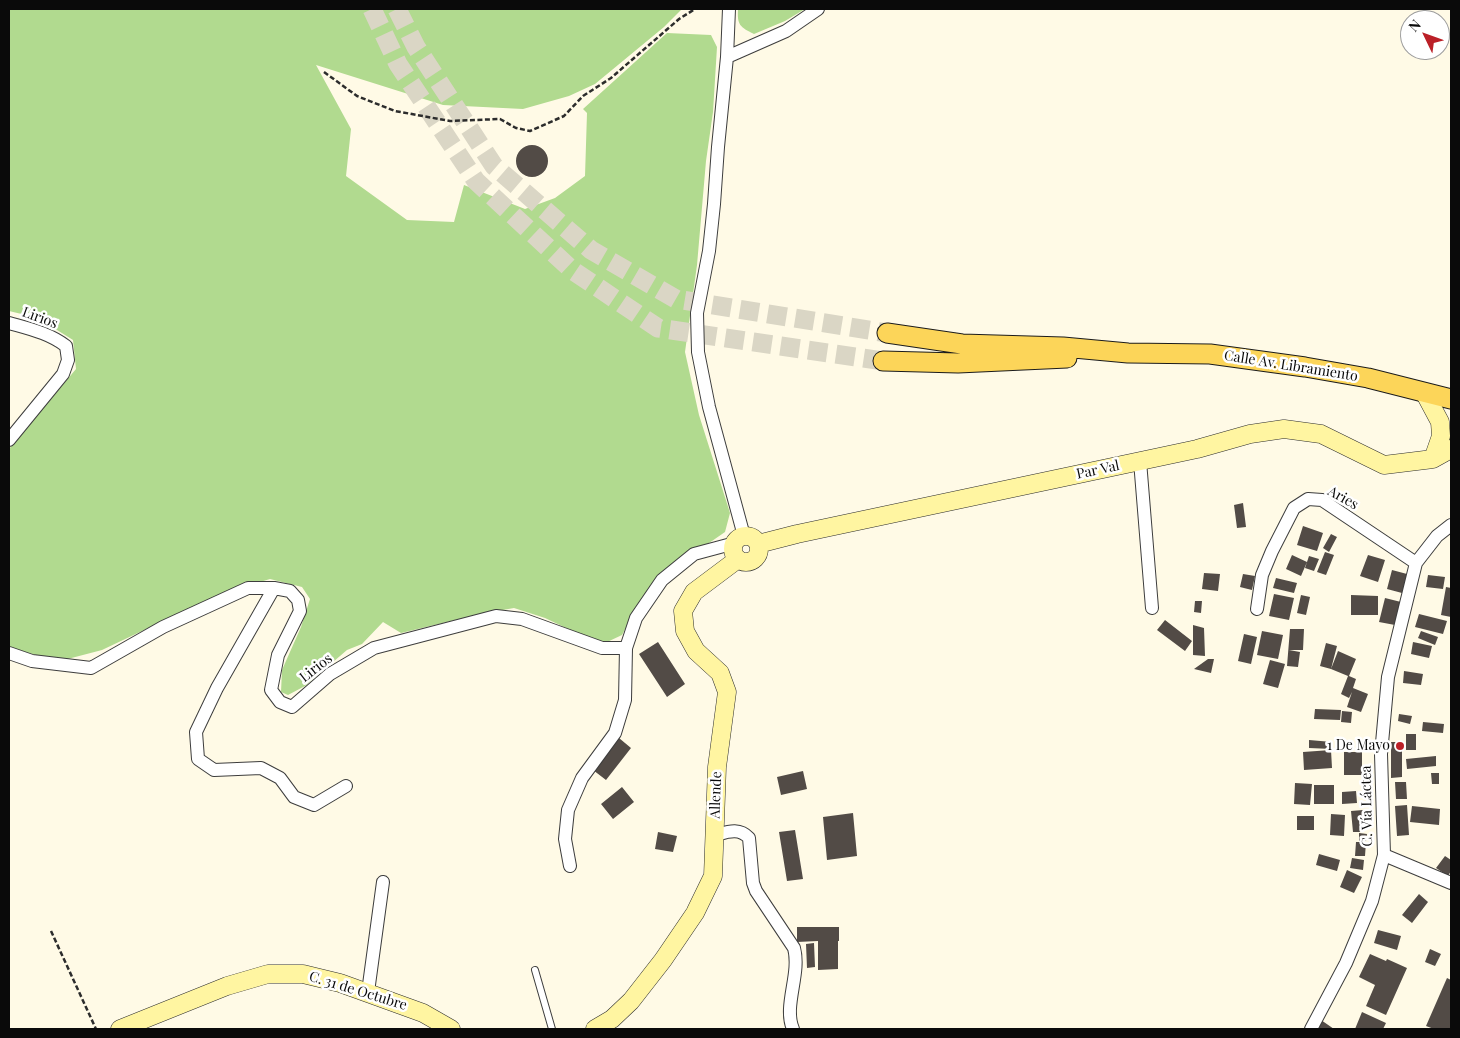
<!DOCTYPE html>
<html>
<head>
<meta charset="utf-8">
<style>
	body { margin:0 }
	#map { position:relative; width:1460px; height:1038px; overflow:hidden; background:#fffae6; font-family:"Playfair Display",serif }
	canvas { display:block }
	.frame { position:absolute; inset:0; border:10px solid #0a0a0a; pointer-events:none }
	.north { position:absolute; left:1400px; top:10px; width:50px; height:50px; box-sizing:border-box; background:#fff; border:1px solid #9d9d9d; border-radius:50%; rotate:312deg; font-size:14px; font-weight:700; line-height:20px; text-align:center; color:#0a0a0a }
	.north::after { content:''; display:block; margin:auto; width:18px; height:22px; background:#bb2027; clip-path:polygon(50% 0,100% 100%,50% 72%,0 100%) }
</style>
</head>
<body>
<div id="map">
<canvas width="1460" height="1038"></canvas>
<div class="frame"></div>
<div class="north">N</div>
</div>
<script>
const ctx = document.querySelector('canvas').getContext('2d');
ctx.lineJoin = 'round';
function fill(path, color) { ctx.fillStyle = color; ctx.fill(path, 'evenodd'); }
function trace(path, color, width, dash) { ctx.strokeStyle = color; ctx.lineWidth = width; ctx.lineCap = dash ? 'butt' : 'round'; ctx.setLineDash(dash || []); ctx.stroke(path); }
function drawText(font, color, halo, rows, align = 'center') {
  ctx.font = font + ' "Playfair Display",serif'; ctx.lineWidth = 5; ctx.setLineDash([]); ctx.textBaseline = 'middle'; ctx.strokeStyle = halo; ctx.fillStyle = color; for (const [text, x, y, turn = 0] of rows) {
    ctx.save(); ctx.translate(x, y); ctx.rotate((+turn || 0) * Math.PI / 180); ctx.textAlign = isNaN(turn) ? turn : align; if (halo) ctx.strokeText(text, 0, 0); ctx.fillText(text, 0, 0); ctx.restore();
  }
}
const forest = new Path2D(`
	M9,9H682L664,27L595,84L569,96L523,109L443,105L316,65L351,129L346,176L407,220L454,222L464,185L525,209L555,198L585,176L587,113L583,109L667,33L711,35L717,47L713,112L706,161L697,265L685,352L699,415L730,513L725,532L712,541L673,565L640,601L622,635L605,643L581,635L545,618L514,608L480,614L401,633L383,622L362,644L347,650L305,686L288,695L281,692L282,670L301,627L310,599L302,587L270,579L220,594L102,650L60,661L9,648V449L76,369L73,340L57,330L30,316L9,311Z
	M738,9H805L785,21L754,34C740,27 737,25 738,9Z`);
const building = new Path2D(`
	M516 161a16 16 0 1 1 32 0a16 16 0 1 1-32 0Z
	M1243,503L1246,527L1237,528L1234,505Z
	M1303,526L1323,533L1317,551L1297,545Z
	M1331,534L1337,537L1329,552L1323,548Z
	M1325,552L1334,555L1326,575L1317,572Z
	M1292,555L1307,562L1301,576L1286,569Z
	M1368,555L1385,560L1378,582L1360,576Z
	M1309,556L1319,559L1314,571L1305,568Z
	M1392,570L1407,574L1402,593L1387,589Z
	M1204,573L1220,574L1218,591L1202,589Z
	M1243,574L1255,576L1252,590L1240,587Z
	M1428,575L1445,577L1443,589L1426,587Z
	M1276,578L1297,583L1294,593L1273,588Z
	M1446,587L1451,588V617L1441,615Z
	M1274,594L1294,598L1289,620L1269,616Z
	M1301,595L1310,597L1306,615L1297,613Z
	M1351,595L1378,596V615H1351Z
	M1385,598L1401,602L1395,625L1379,622Z
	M1195,601H1202L1201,613L1194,612Z
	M1419,614L1447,621L1443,634L1415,627Z
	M1165,620L1192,641L1185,651L1157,630Z
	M1193,625L1204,628L1205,656L1193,655Z
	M1290,629H1304L1303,650H1289L1300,652L1298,667L1287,666Z
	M1262,631L1283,635L1278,659L1257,655Z
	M1421,631L1438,637L1435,645L1418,638Z
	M1244,634L1257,637L1251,664L1238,661Z
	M658,642L685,684L667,697L639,654Z
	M1413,642L1432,646L1429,658L1411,654Z
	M1326,643L1337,646L1331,669L1320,666Z
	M1338,651L1356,659L1349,676L1356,679L1353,688L1368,694L1361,712L1347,707L1352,692L1349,698L1341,694L1348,676L1331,669Z
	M1208,659H1214L1211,673L1194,669Z
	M1270,660L1285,664L1278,688L1263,684Z
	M1404,671L1423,674L1421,685L1403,683Z
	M1315,709L1341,710L1340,720L1314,719Z
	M1342,711L1352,712L1351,723L1341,722Z
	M1399,714L1412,716L1410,724L1398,721Z
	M1423,722L1444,724L1443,733L1422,731Z
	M1406,734H1416V750H1406Z
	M619,738L631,748L606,780L593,770Z
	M1309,740L1332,742V749L1309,748Z
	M1391,742H1402V777L1391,778Z
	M1331,750L1332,768L1304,770L1303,752Z
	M1344,752H1362V775H1344Z
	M1436,756V766L1407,769L1406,759Z
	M803,771L807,789L781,795L777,777Z
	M1431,773H1439V784H1432Z
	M1395,782H1406L1407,799H1396Z
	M1295,783L1312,784L1310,805L1294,804Z
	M1314,785H1334V804H1314Z
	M622,787L634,802L613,819L601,804Z
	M1356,791L1357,803L1342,804V792Z
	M1407,805L1409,835L1397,836L1395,806Z
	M1412,806L1440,809L1439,825L1410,822Z
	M1363,810L1364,832H1353L1351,811Z
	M853,813L857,856L827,860L823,817Z
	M1331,814L1345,815L1344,836L1330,835Z
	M1297,816H1314V830H1297Z
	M795,830L803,879L787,881L779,832Z
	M658,832L677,836L673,852L655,849Z
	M1359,833L1367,834L1366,841H1359Z
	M1356,842H1366L1365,856H1355Z
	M1319,854L1340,860L1337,871L1316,865Z
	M1445,856L1451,860V871L1448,876L1436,868Z
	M1352,858L1364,860L1363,870L1350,868Z
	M1347,870L1362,877L1354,893L1340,887Z
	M1419,894L1428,902L1412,923L1402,915Z
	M797,927H839V941H838V969L818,970V941L797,942Z
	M1378,930L1401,936L1397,950L1374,943Z
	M814,943L815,967L807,968L806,944Z
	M1430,949L1441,954L1435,966L1425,962Z
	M1370,954L1386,961L1387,959L1407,968L1386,1015L1366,1006L1375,985L1359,977Z
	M1447,978L1451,980V1029H1434L1426,1026Z
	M1362,1012L1386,1023L1383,1029H1355Z
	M1321,1020L1334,1029H1315Z`);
const primaryTunnel = new Path2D(`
	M372,9L398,64L476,181L572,270L658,328L883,361
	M397,9L416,47L494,166L591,250L676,299L887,333`);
const path = new Path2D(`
	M324,72L357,96L395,111L450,121L500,119L516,128L530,131L564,116L583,96L611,78L679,19L695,9
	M51,931L96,1029`);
const lane = new Path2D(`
	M535,970L552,1029`);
const street = new Path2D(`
	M729,9L727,57L718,147L714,204L709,251L697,313L698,352L709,407L744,536
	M727,57L786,31L818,9
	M9,323C30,329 49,333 66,346L68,360L63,374L9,440
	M1140,461L1152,608
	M274,588L217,688L196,732L198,759L214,770L261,768L280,778L294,797L314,805L346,786
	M1257,609L1262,575L1272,551L1294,508L1308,499L1322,500L1416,563
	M9,653L32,661L91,668L163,627L248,588H274L290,591L298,600L300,611L278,655L271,690L280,702L292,707L330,674L374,648L496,616L522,619L602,648H626L636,618L662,580L694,554L735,543
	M715,835C727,832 739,827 749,838L753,883L756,891L794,948C801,974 783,1006 793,1029
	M1384,855L1451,883
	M570,866L565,839L568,810L582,778L615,733L625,700L626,648
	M368,992L383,882
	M1311,1029L1346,963L1372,901L1384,855L1381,754L1388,677L1416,563L1437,536L1451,525`);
const secondary = new Path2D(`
	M1424,392L1440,422L1441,436L1433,459
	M733 549a13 13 0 1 1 26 0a13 13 0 1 1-26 0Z
	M758,544L797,534L1197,449L1250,434L1284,429L1321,434L1384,465L1433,459L1451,449
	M120,1029L227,986L268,974H303L340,983L423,1013L451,1029
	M595,1029L612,1019L631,1001L663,960L695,913L713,876L717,767L727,692L720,673L696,651L685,631L683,611L694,592L738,559`);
const primary = new Path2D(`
	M887,333L962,344L1063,347L1128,353L1210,354L1305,367L1368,378L1451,399
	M883,361L958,363L1067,358`);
const markers = [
	[1400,746,5,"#bb2027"]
];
const streetNames = [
	["Lirios",40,318,20],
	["Calle Av. Libramiento",1291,366,9],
	["Par Val",1098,470,-12],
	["Aries",1343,498,29],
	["Lirios",316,668,-38],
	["Allende",716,795,-88],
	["C. Vía Láctea",1367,806,-91],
	["C. 31 de Octubre",358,991,17]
];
const poiNames = [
	["1 De Mayo",1390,746]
];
fill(forest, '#b1da8f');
fill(building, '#524b46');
trace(primaryTunnel, '#dad6c5', 19, [19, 9]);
trace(lane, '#3d3d3d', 8);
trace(street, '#3d3d3d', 14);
trace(secondary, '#2c2c2c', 19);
trace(primary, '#1b1b1b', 21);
trace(path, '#2c2c2c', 2.5, [5, 2.5]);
trace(lane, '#fff', 6);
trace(street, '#fff', 12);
trace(secondary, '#fff5a1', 18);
trace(primary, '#fcd559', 19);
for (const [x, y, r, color] of markers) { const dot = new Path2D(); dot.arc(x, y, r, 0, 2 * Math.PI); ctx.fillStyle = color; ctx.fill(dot); trace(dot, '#fff', 2); }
drawText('14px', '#0a0a0a', '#fff', streetNames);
drawText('14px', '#0a0a0a', '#fff', poiNames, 'right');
</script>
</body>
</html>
